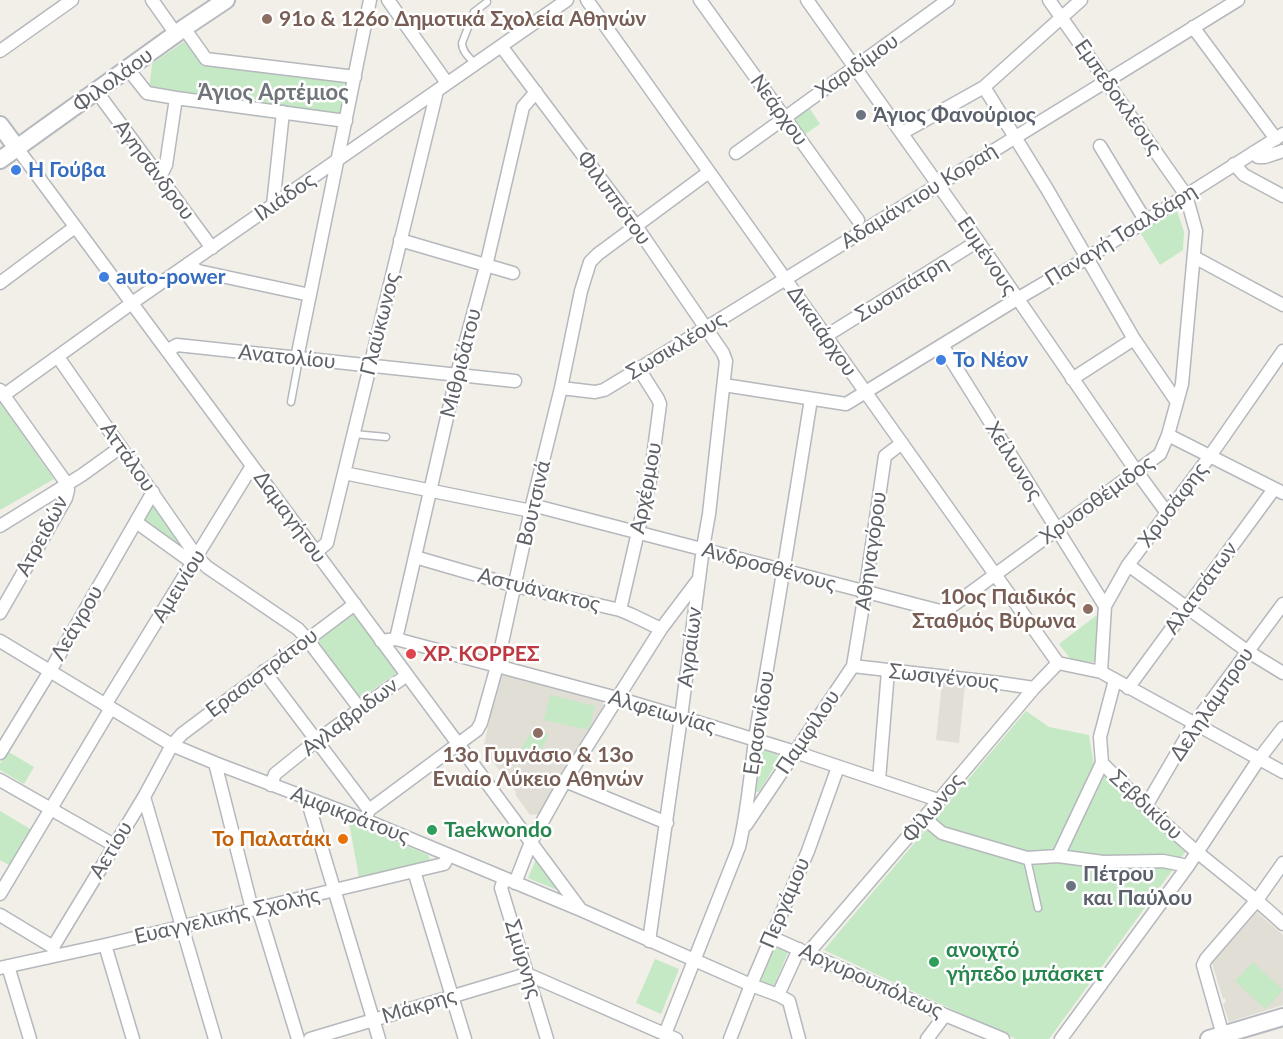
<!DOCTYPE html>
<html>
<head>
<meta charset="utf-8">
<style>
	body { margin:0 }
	canvas { display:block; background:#f1efe8 }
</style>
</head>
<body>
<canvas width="1283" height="1039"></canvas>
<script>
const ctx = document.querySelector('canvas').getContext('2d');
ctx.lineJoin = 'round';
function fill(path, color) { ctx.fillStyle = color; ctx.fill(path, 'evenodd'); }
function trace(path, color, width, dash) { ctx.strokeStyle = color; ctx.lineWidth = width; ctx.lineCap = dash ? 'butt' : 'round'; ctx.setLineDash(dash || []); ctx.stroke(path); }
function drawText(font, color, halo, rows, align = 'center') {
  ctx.font = font + ' Lato,sans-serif'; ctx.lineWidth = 5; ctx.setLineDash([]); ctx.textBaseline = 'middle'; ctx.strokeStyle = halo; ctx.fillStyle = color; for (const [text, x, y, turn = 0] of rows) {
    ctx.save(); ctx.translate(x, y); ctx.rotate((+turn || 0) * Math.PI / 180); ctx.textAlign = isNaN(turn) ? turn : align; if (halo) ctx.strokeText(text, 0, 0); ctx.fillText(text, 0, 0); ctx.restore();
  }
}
const education = new Path2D(`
	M500,673L602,699L604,706L539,814L530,815L515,794L516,792L483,749Z
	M942,682L965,684L959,743L936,740Z
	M1257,912L1283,935V1005L1229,1022L1223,1004L1226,1002L1225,998L1223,999L1212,963Z`);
const green = new Path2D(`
	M192,36L208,57L350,69L341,121L149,90L152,64Z
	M808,106L820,124L804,135L792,118Z
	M1177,211L1184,232L1183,250L1160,265L1140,232Z
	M0,403L54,479L0,510Z
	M154,504L185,552L142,523Z
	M1101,612L1097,662L1072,661L1059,644Z
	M355,613L399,671L357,701L315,643Z
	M550,695L595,706L589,730L544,720Z
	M1026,711L1049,727L1089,735L1094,765L1187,850L1049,1039H1016L824,950Z
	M534,727L549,735L533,763L518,755Z
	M760,749L781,756L759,792H757L756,791Z
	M7,751L34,767L24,784L0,770V764Z
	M0,811L32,830L11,866L0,860Z
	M349,822L428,855L430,859L428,861L359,878Z
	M537,857L562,892L528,878Z
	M775,947L788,952L774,986L761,981Z
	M655,959L679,969L661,1014L636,1003Z
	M1253,962L1283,990L1265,1009L1235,981Z`);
const lane = new Path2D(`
	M475,64C470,58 462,52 462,43L474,12L487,2
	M291,402L299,359
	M354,434L386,437
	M1027,859L1038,908`);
const street = new Path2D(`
	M152,0L176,34
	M388,0L447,83
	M587,0L1058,663
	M700,0L858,220
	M807,0L978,241L1137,472L1167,513
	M1193,27L1276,139
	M184,28L206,59L355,77
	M501,46L636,226L723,353L726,361L709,514L703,548L681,717L649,941
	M0,51L72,0
	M128,69L147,93L176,98L346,121
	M984,87L1047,189L1134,339L1177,402
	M97,92L212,248
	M902,133L984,87L1081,0
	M1100,146L1145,220
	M17,148L581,910
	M1254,152L1258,157H1265L1283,151
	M736,153L948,0
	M1234,164L1244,175L1283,196
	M160,177L166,165L176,98
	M273,205L283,112
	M400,240L513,273
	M1194,257L1283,305
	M188,264L198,271L310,295
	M0,283L75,227
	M826,336L978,241
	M942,345L1105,606
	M167,351L177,345L515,381
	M58,357L197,557L207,567L298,629L307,639L360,709
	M297,358L370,0
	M1072,379L1134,339
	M724,385L846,404L1017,299L1087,258L1283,134
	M561,388L595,392L604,390L706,328L1238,0
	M0,390L67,484
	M4,395L132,303L567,0
	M1168,435L1283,493
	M344,473L531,511
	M532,505L944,612L1160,454L1168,435L1182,384L1196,231L1186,195L1049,0
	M136,522L193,563
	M0,526L82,475L121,447
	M316,552L327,543L437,91
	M415,557L515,586L620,610L632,615L661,629
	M1128,565L1247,651L1283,673
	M620,610L650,480L660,404L658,399L639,369
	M0,613L66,498L68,490L67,484
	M396,639L457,374L486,266L523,107L536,92
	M0,641L172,745L215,763L365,820L581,910L751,985L778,995L789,1001L799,1039
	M381,641L396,639L617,698L681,717L795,752L938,800
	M1058,663L1101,672L1283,772
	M853,666L1000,683L1034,688
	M264,671L369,810
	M1101,672L1105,606L1128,565L1210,456L1283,351
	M1115,680L1100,737L1102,763C1133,794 1164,824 1197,852C1226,876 1256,898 1283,924
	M1128,688L1274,489
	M105,705L252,466
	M0,753L50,671L153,492
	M215,763L252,909
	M0,780L114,845
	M879,780L888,671
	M565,781L667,823
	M271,785L275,774L316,741L407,675
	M144,797L215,1039
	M307,799L379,1039
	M1146,806L1194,724L1283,604
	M924,818L942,833L1027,858L1058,856L1103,862L1163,861L1188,866
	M365,820L369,810L477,730L481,723L497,666L532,505L561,388L581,291L590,262L598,254L709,172
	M746,825L853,666L865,593L885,456L902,443
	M1058,856L1102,763
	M414,871L465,1039
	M504,879L501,888L547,1039
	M515,883L531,842L565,781L661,629L698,580
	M0,894L111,708
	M258,908L298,1039
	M0,915L53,947
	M771,937L945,1015L1003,1039
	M105,945L133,1039
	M808,953L924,818L1034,688L1058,663
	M55,956L53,947L144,797L172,745L182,734L355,604
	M8,966L30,1039
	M0,968L105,945L414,871L444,864L449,855
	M778,995L799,949
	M665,1034L739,847C749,806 751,763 758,720C777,613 794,506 811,399
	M310,1039L527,974L676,1039
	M730,1039L751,985L808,851L838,767
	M927,1039L945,1015
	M1061,1039L1188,866L1259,759L1283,728
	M1224,1039L1203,965L1206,959L1257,900L1283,863`);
const secondary = new Path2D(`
	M0,125L17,148
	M0,160L184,28L226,0
	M1209,1039L1283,1017`);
const markers = [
	[267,19,6,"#8d6e63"],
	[861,115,6,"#6b7280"],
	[16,170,6,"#3f7fe0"],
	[104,277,6,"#3f7fe0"],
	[941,360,6,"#3f7fe0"],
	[1088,609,6,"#8d6e63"],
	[411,654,6,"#e0444e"],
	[538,733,6,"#8d6e63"],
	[432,830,6,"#2e9e5b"],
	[343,839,6,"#e8710a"],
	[1071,886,6,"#6b7280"],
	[934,962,6,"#2e9e5b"]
];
const educationNames = [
	["91ο & 126ο Δημοτικά Σχολεία Αθηνών",279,19],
	["10ος Παιδικός",1076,597,"right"],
	["Σταθμός Βύρωνα",1076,621,"right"],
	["13ο Γυμνάσιο & 13ο",538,755,"center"],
	["Ενιαίο Λύκειο Αθηνών",538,779,"center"]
];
const streetNames = [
	["Χαριδίμου",857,66,-35],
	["Φιλολάου",113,80,-36],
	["Εμπεδοκλέους",1118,97,55],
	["Νεάρχου",779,110,54],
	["Αγησάνδρου",154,170,53],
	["Αδαμάντιου Κοραή",919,196,-32],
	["Ιλιάδος",285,197,-35],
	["Φιλιππότου",614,198,54],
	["Παναγή Τσαλδάρη",1121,235,-32],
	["Ευμένους",987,256,56],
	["Σωσιπάτρη",902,289,-32],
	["Γλαύκωνος",380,324,-76],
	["Δικαιάρχου",822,331,55],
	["Σωσικλέους",676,346,-31],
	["Ανατολίου",287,357,6],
	["Μιθριδάτου",461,363,-76],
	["Αττάλου",128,457,55],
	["Χείλωνος",1014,461,58],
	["Αρχέρμου",646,488,-79],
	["Χρυσοθέμιδος",1097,500,-36],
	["Βουτσινά",534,503,-77],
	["Χρυσάφης",1173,505,-53],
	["Δαμαγήτου",290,517,54],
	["Ατρειδών",42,536,-62],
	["Αθηναγόρου",871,551,-82],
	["Ανδροσθένους",769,567,15],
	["Αμεινίου",179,586,-58],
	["Αλατσάτων",1201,588,-54],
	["Αστυάνακτος",539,590,14],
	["Λεάγρου",77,623,-60],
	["Αγραίων",690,647,-83],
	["Ερασιστράτου",262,673,-37],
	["Σωσιγένους",944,677,6],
	["Δεληλάμπρου",1212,704,-56],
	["Αλφειωνίας",662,712,16],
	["Αγλαβριδων",350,717,-37],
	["Ερασινίδου",759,723,-81],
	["Παμφίλου",808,732,-56],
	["Σεβδικίου",1146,805,43],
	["Φίλωνος",933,808,-50],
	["Αμφικράτους",350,815,21],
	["Αετίου",111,850,-59],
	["Περγάμου",785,903,-67],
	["Ευαγγελικής Σχολής",227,916,-13],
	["Σμύρνης",523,959,73],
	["Αργυρουπόλεως",871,981,24],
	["Μάκρης",419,1006,-17]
];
const worshipNames = [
	["Άγιος Φανούριος",873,115],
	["Πέτρου",1083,874],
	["και Παύλου",1083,898]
];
const shopNames = [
	["Η Γούβα",28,170],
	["auto-power",116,277],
	["Το Νέον",953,360]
];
const healthNames = [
	["ΧΡ. ΚΟΡΡΕΣ",423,654]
];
const leisureNames = [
	["Taekwondo",444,830],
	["ανοιχτό",946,950],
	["γήπεδο μπάσκετ",946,974]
];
const foodNames = [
	["Το Παλατάκι",331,839]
];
const neighbourhoodNames = [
	["Άγιος Αρτέμιος",273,93]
];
fill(education, '#e1ded6');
fill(green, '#c5e8c5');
trace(lane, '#b5b8bc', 9);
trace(street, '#b5b8bc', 15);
trace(secondary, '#b6babf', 20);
trace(lane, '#fff', 6);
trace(street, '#fff', 12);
trace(secondary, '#fff', 16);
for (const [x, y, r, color] of markers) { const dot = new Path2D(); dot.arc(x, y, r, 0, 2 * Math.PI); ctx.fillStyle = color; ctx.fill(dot); trace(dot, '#fff', 2); }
drawText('bold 21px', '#785e54', '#fff', educationNames, 'left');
drawText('21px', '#5f6368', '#fff', streetNames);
drawText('bold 21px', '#5b616d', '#fff', worshipNames, 'left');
drawText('bold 21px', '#366cbe', '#fff', shopNames, 'left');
drawText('bold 21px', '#be3a42', '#fff', healthNames, 'left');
drawText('bold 21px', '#27864d', '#fff', leisureNames, 'left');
drawText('bold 21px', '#c56008', '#fff', foodNames, 'right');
drawText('bold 22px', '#70757a', '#fff', neighbourhoodNames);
</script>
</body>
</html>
